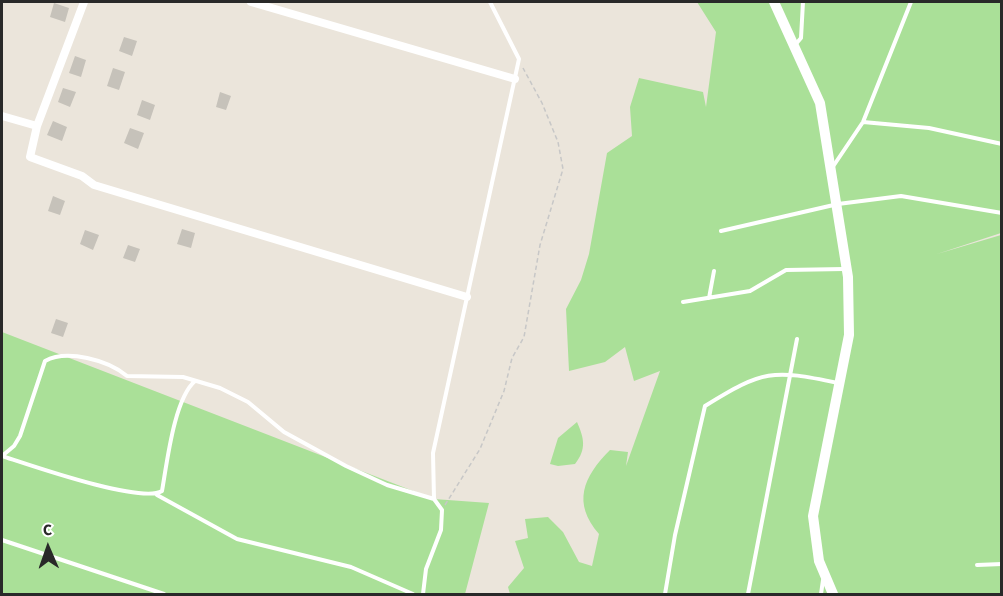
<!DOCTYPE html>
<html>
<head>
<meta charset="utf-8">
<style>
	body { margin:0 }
	#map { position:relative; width:1003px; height:596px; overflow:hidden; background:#ebe5db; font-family:"Source Sans 3",sans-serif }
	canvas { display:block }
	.frame { position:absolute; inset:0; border:3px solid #292929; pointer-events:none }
	.north { position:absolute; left:18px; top:518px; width:60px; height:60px; -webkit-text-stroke:4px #fff; paint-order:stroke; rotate:358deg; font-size:16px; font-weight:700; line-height:24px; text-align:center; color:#292929 }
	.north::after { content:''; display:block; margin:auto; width:21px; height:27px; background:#292929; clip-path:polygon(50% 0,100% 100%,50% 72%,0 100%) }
</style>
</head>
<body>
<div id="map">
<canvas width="1003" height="596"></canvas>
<div class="frame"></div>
<div class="north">С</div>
</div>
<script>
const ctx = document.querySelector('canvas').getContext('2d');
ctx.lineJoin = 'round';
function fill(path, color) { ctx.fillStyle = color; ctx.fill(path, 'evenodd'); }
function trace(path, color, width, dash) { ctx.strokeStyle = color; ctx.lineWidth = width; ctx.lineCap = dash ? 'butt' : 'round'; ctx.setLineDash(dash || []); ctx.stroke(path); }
const green = new Path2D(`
	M697,2H1001V233L937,254L1001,235V594H510L508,587L524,568L515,541L528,538L525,519L548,517L563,532L579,562L592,566L599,534C572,503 583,477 610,450L628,452L626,466L660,371L634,381L625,347L605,362L569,371L566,309L581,280L589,254L607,153L632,136L630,107L639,78L703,92L706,107L716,32Z
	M2,332L434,499L489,503L465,594H2Z
	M577,422C584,438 587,449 575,464L558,466L550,464L558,438Z`);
const building = new Path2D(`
	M54,3L69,8L65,22L50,17Z
	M124,37L137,41L132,56L119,51Z
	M75,56L86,60L81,77L69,73Z
	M113,68L125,72L119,90L107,86Z
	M63,88L76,92L70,107L58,102Z
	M220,92L231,96L226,110L216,107Z
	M142,100L155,105L150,120L137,115Z
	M53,121L67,127L62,141L47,135Z
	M130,128L144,133L138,149L124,143Z
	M53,196L65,201L60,215L48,211Z
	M182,229L195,233L191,248L177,244Z
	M85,230L99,235L93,250L80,244Z
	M128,245L140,249L135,262L123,258Z
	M56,319L68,323L63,337L51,333Z`);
const path = new Path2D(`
	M445,505L480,449L504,391L512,358L524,337L540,245L563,169L558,142L542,103L523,68`);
const service = new Path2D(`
	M795,45L801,38L803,2
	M863,122L929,128L1002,144
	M832,168L863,122L911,2
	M721,231L838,204L901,196L1002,213
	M709,298L714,271
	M683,302L750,291L786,270L844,269
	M2,456L14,446L20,436L45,361C67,349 108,360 127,376L183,377L220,388L248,402L284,432L346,466L387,485L434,499L442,510L441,530L426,569L423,594
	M2,456C30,465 141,504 162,491C167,463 174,399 195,381
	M157,495L237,539L351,567L413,594
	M434,499L433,453L519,59L490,2
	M2,540L164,594
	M977,565L1002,564
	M665,594L675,535L705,406C763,370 772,369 838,383
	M748,594L797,339
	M821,594L823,580`);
const minor = new Path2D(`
	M251,2L515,79
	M2,116L37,126L30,157L82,176L94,185L467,297
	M37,126L84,2`);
const tertiary = new Path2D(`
	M774,2L820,103L848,277L849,335L813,516L819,561L833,594`);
fill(green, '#aae098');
fill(building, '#c6c2ba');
trace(path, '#c7c7c7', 1.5, [4.5, 3]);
trace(service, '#fff', 4);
trace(minor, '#fff', 8);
trace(tertiary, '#fff', 10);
</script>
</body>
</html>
